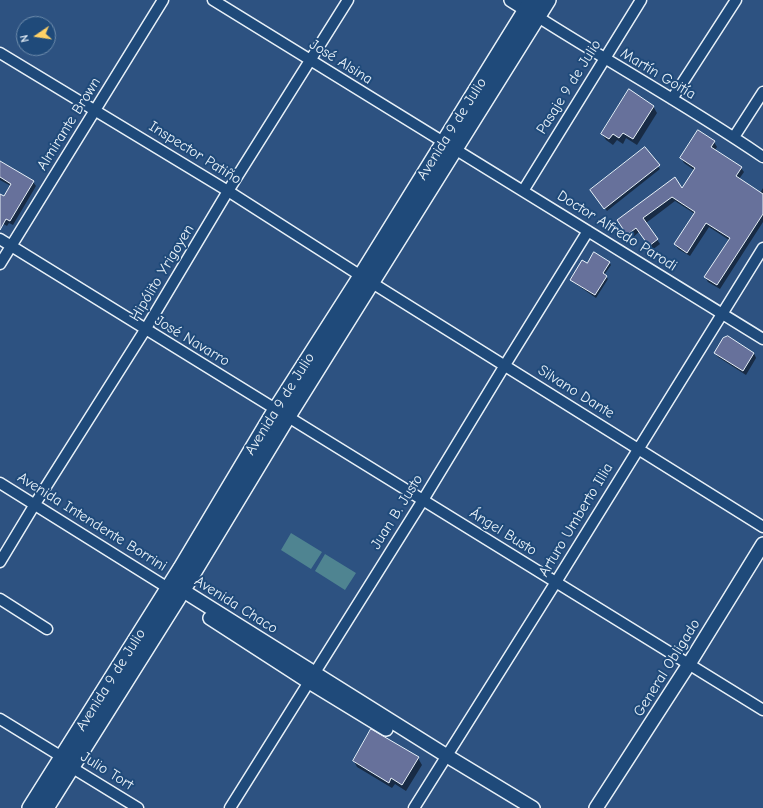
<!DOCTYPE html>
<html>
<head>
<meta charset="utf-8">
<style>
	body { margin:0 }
	#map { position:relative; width:763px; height:808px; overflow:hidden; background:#2d5281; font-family:"Comic Neue",sans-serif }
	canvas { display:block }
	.north { position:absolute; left:16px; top:16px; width:40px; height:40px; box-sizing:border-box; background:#1f4a7a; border:1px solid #6f8dac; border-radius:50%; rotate:257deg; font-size:11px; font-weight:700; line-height:16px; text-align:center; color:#e8f1f8 }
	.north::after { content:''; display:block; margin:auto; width:14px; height:18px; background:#ffd166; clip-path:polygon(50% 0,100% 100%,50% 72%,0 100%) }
</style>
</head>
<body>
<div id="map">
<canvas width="763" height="808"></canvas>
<div class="north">N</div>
</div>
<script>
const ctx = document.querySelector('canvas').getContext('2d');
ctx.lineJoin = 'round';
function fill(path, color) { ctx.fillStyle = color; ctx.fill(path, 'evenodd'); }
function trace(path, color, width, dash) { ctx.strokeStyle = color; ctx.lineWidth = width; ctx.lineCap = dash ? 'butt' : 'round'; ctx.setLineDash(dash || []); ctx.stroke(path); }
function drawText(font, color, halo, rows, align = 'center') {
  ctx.font = font + ' "Comic Neue",sans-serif'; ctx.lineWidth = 4; ctx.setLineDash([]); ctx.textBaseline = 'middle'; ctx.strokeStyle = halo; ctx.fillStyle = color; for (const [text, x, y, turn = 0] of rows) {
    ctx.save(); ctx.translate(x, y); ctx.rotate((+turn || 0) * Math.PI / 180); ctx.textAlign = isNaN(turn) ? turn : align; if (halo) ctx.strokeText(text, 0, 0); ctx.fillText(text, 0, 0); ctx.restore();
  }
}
const green = new Path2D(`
	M291,533L322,552L311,569L281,550Z
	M325,554L356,573L345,590L315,571Z`);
const shadow = new Path2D(`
	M653,106L657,113L637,145L626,138L623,144L617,140L613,145L606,140L602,134Z
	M714,142L717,147L715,150L741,168L744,172L739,179L760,193L763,188V222L720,289L708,282L705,277L729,240L709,227L690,256L678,249L675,244L695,214L675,201L646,223L660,244L652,250L639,232L631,239L621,224L682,189L694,170L684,163L681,158Z
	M645,148L660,169L607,211L593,193Z
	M0,162L33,182L36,186L13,225L9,223L7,226L0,222V195L4,198L11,186L0,180Z
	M609,262L611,265L604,275L608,279L596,298L573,282L571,280L587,264Z
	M715,353H754L756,358L746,375L718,357Z
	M418,758L422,765L406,791L395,784L392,788L357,767L354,761Z`);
const building = new Path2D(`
	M629,89L654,106L633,139L623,133L619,138L613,134L609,139L601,134Z
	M698,130L715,141L711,147L742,167L736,176L763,194V214L717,285L704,277L730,238L706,223L687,253L674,244L695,212L672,197L643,218L658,239L649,246L636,228L627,235L617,220L675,177L682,188L695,168L680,158Z
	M645,147L660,165L604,209L590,190Z
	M0,161L34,181L10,221L6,219L0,230V194L4,196L11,184L0,177Z
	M594,252L610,262L603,273L607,276L595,295L570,280L582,260L587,263Z
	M728,336L754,353L743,371L714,353L723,338Z
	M371,729L419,757L402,785L391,778L389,783L353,761Z`);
const street = new Path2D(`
	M213,0L763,339
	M538,17C612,64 690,107 763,157
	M0,53L228,191L361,276L763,527
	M672,99L736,0
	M734,137L763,92
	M523,191L641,0
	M0,239L763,710
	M0,264L163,0
	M0,483L168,588
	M0,562L35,504L145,330L228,191L348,0
	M0,599L47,629
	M0,719L62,757L71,767L138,808
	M230,808L423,500L505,365L588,231
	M414,808L556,582L763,248`);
const secondary = new Path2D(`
	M511,0L535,15
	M174,589L182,590L447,756L533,808
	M210,618L309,682L386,729
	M596,808L689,664L763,544`);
const primary = new Path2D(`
	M30,808L181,568L276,409L361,276L532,0
	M46,808L178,598L288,416L548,0`);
const streetNames = [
	["José Alsina",341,62,32],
	["Martín Goitía",658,74,31],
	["Pasaje 9 de Julio",569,87,-58],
	["Almirante Brown",69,124,-58],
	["Avenida 9 de Julio",452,129,-58],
	["Inspector Patiño",195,153,32],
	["Doctor Alfredo Parodi",617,231,32],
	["Hipólito Yrigoyen",162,273,-59],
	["José Navarro",192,341,31],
	["Silvano Dante",576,392,32],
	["Avenida 9 de Julio",280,404,-58],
	["Juan B. Justo",397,512,-58],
	["Arturo Umberto Illia",576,520,-59],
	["Avenida Intendente Borrini",92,522,32],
	["Ángel Busto",503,532,32],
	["Avenida Chaco",236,605,32],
	["General Obligado",667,668,-58],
	["Avenida 9 de Julio",111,680,-58],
	["Julio Tort",107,771,32]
];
fill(green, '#4f8491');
fill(shadow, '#0007');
fill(building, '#67719b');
trace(building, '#e8f1f8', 1);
trace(street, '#e8f1f8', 13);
trace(secondary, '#e8f1f8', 16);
trace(primary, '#e8f1f8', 18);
trace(street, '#1f4a7a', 10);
trace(secondary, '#1f4a7a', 13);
trace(primary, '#1f4a7a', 15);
drawText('15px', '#e8f1f8', '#1f4a7a', streetNames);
</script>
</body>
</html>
